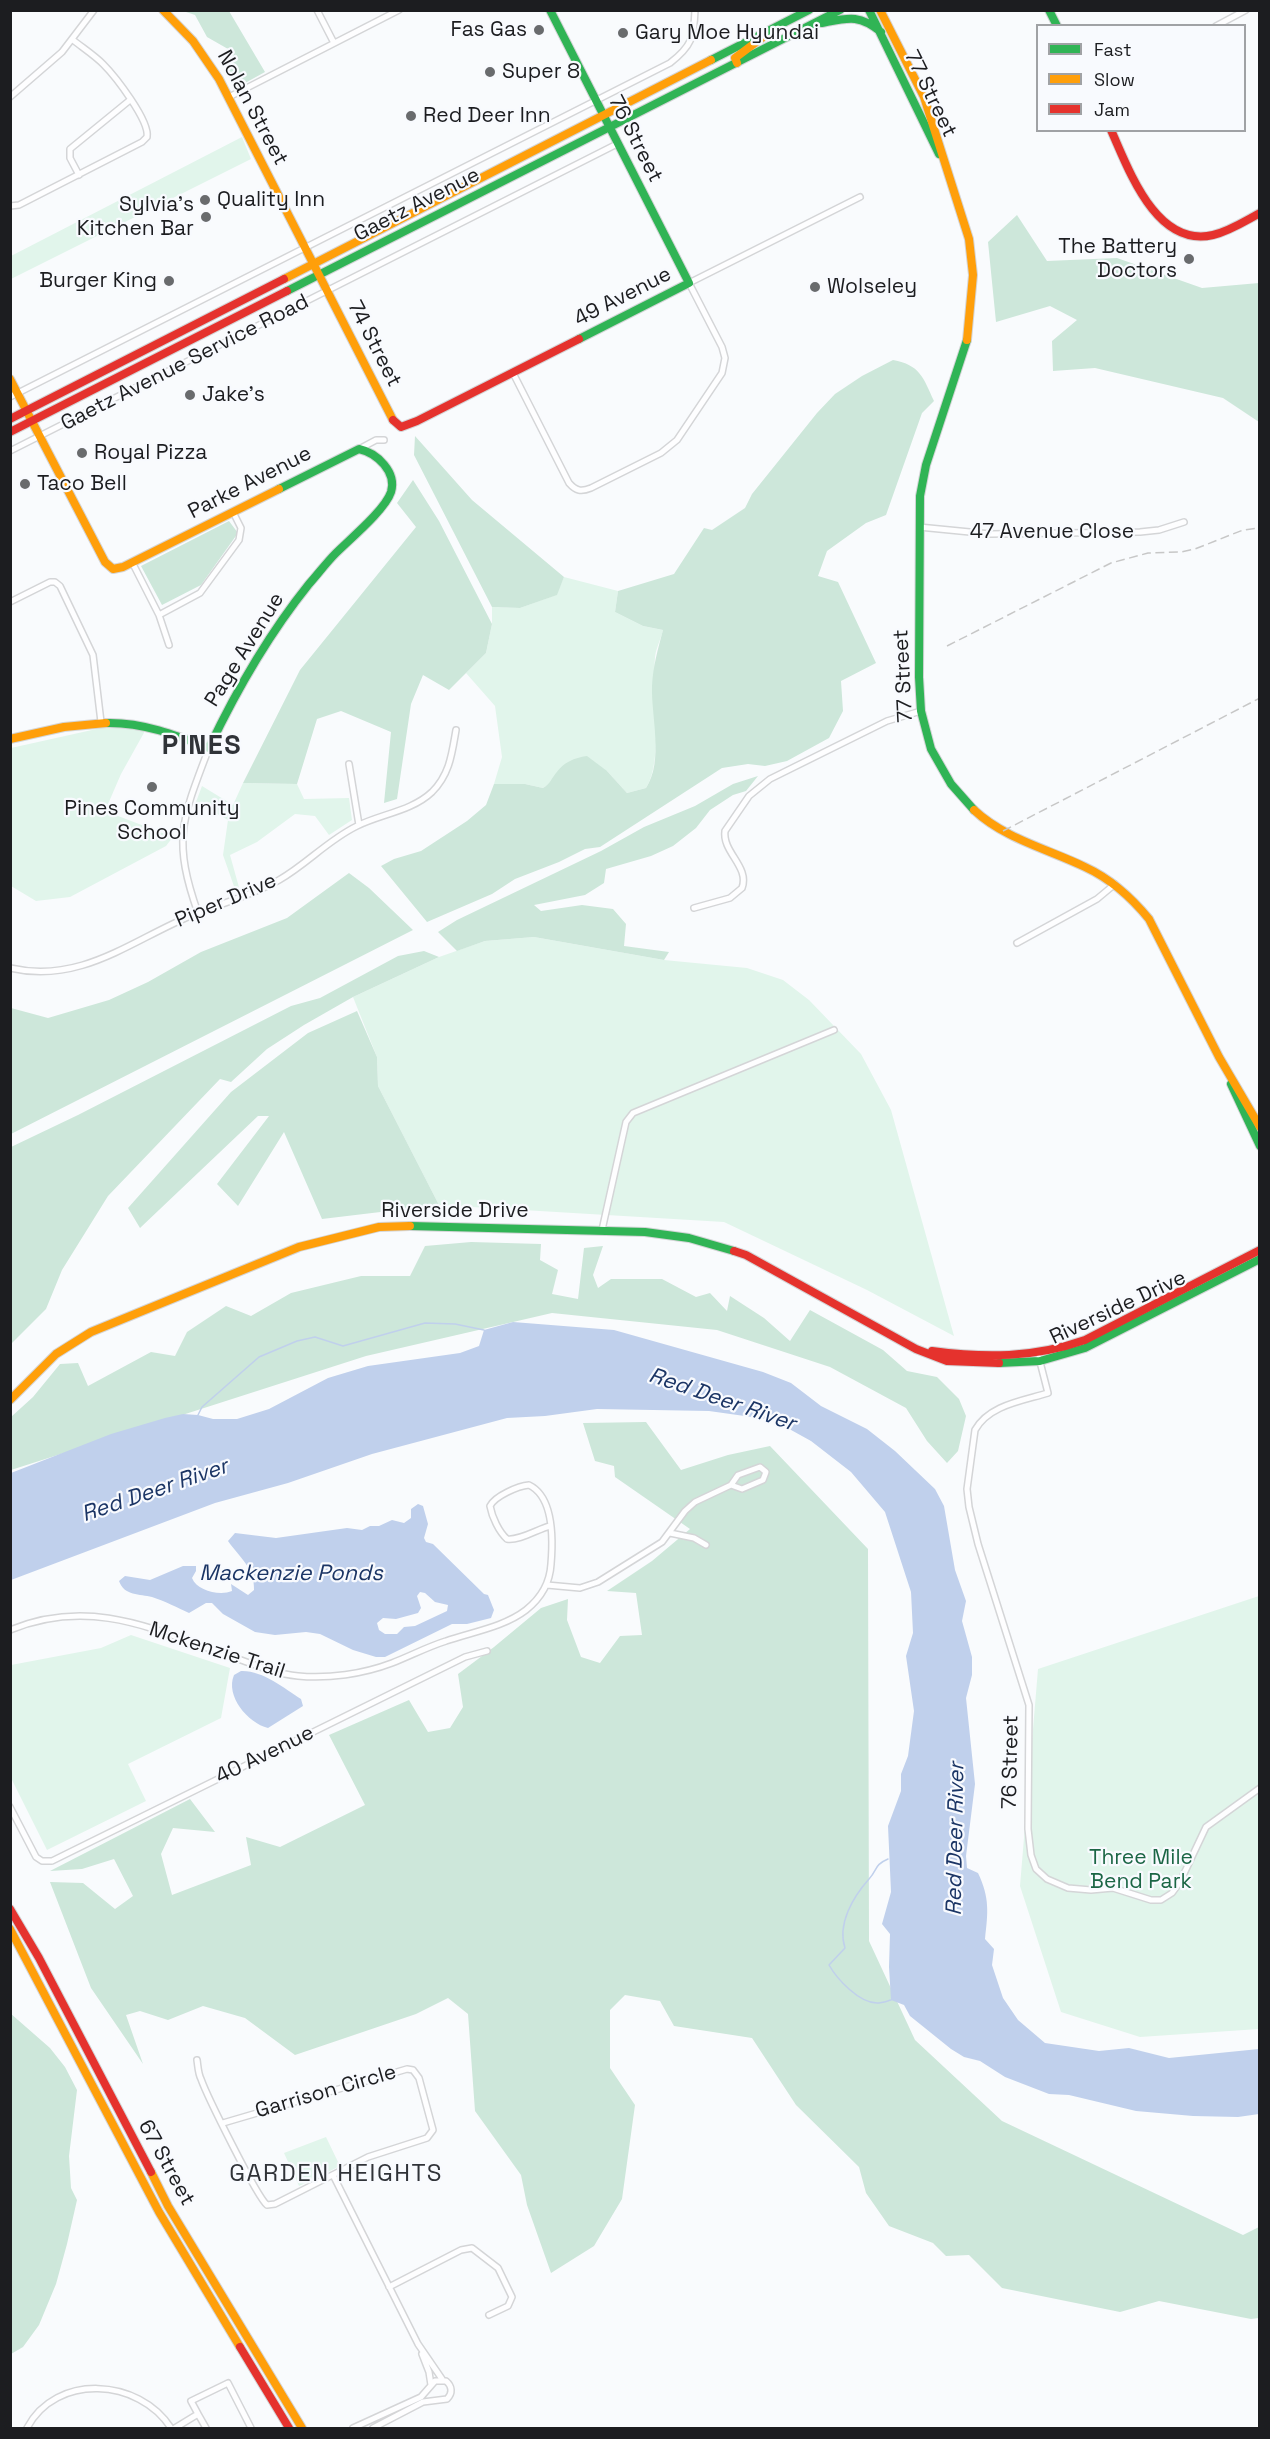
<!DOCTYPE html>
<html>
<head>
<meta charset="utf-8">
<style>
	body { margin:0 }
	#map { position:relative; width:1270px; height:2439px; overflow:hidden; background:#f9fbfd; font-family:"Space Grotesk",sans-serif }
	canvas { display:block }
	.frame { position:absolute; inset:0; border:12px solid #1c1d20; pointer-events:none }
	.legend { position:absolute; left:1036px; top:24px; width:210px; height:108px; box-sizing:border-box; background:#f8fafe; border:2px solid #a0a2a5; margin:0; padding:8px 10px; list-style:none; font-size:18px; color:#1c1d20 }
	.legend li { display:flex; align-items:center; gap:12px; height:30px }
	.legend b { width:30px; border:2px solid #a0a2a5 }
</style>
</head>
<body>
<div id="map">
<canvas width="1270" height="2439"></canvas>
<div class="frame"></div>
<ul class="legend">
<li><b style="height:8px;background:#30b455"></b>Fast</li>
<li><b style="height:8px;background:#ff9f0a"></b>Slow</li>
<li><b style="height:8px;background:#e5322d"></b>Jam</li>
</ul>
</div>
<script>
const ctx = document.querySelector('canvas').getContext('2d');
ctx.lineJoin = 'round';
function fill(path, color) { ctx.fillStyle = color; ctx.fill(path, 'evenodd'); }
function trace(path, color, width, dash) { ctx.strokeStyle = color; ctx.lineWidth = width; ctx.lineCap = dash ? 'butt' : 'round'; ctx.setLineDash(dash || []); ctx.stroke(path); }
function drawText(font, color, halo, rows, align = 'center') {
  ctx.font = font + ' "Space Grotesk",sans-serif'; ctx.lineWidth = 4.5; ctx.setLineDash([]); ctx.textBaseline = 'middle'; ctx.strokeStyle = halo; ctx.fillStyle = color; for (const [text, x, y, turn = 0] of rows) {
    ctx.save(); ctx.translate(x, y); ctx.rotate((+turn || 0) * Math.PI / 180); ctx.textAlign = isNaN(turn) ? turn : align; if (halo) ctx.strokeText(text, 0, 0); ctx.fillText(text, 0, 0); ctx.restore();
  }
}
const green = new Path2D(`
	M242,137L251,159L11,279V256Z
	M564,577L618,591L615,612L643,626L663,630C661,639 656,648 655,657C652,691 664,761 646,788L627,793L607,771L552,782L543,788L525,784H494L502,757L495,706L466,673L486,653L492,624V607L520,608L556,595Z
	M110,726L145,731L121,774L105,811L173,837L166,846L70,897L36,901L11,886V748Z
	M243,783L297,784L304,799L349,798L352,820L329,835L315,816L295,814L257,842L230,855L240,891L236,892L223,855L228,820L196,802L202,786L233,805Z
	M534,937L664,960L747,968L783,980L809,1000L861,1054L891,1110L954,1336L867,1290L724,1222L439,1205L378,1086L377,1057L353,997L439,957L485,941Z
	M1259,1596V2029L1140,2037L1061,2012L1020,1886L1038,1669Z
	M131,1635L230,1668L221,1718L128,1764L146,1801L47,1850L11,1778V1665L101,1648Z
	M326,2137L340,2166L299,2186L284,2153Z`);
const forest = new Path2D(`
	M183,11H229L265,72L236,88L226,71L228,49L207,37L195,15Z
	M1017,215L1047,261L1117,258L1202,288L1259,283V422L1223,398L1095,368L1053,371L1052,341L1077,320L1050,306L996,322L988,242Z
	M893,360C920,365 923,377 934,401L922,413L886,515L866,523L827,551L818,576L838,582L876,663L841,681L843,711L829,738L787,761L765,766L748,764L722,768L600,847L585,849L559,862L515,879L492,894L427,922L381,866L394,859L421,851L467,821L486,805L494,784H525L543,788C551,783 551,779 556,773C564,762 574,758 587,756L607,771L627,793L646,788C664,761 651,716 652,686C653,666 658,649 663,630L643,626L615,612L618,591L674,574L704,528L712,530L745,508L752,494L817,413L835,394L862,376Z
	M415,436L472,500L564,577L557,595L520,608L492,607L414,455Z
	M413,480L439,521L492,624L486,653L449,690L423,675L411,704L397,799L384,803L391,732L341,711L317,719L297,784L243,783L300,670L416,527L397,503Z
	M229,521L238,533L201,585L162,605L141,566Z
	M758,776L746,791L733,795L710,810L696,828L673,846L651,856L606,869L604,883L585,895L534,905L541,911L582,905L613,909L626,924L624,946L669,952L664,960L534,937L485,941L457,951L438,932L457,920L601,851L644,827L695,806L733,784Z
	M349,873L369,888L413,930L11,1134V1008L48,1018L109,1000L148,982L201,952L287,918Z
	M424,951L439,957L353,997L304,1025L267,1049L231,1082L220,1079L108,1196L62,1270L46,1309L11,1344V1147L78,1115L291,1006L320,998L398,956Z
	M357,1011L377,1057L378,1086L439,1205L322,1219L284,1132L238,1206L217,1184L269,1116H258L140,1228L128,1208L231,1092L308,1033Z
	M471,1242L541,1244L540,1260L558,1270L552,1294L578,1299L584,1248L603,1246L593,1275L598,1288L611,1279H662L696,1297L710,1293L727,1311L730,1296L764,1318L790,1341L810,1310L883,1350L907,1371L937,1377L959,1399L966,1416L958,1451L947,1463L927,1441L906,1408L830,1367L717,1330L552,1313L366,1356L11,1470V1417L33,1397L60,1364L78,1363L88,1386L151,1352L175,1356L187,1332L226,1306L251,1316L291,1293L361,1276H410L425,1246Z
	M646,1422L681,1470L728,1455L770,1446L868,1549L869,1941L915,2040L1002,2121L1243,2235L1259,2227V2318L1251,2319L1159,2301L1120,2312L1002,2288L969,2255L946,2256L933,2243L889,2226L866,2193L859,2167L796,2105L752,2038L674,2026L660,2001L625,1995L610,2010V2068L635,2105L622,2199L594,2246L551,2273L527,2205L521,2175L475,2111L468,2014L448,1998L416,2014L295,2055L245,2018L203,2006L168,2020L140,2011L126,2015L143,2064L91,1988L50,1882L83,1883L115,1909L133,1896L114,1859L82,1869L50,1871L190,1799L215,1832L173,1828L161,1854L172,1895L251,1865L246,1837L280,1847L365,1805L329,1735L409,1700L428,1732L450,1728L463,1707L458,1674L494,1647L541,1608L568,1599L567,1620L581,1657L600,1663L620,1636L642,1635L636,1593L607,1591L652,1561L690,1529L615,1477L614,1466L595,1461L583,1423Z
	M10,2013L50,2048L65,2067L77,2090L69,2156L71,2188L77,2200L67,2244L56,2284L39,2325L23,2347L11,2354Z`);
const water = new Path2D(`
	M513,1322L614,1330L763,1372L791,1383L821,1406L867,1429L895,1451L935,1489L944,1506L955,1570L966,1601L962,1621L972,1657V1675L966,1698L975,1784L966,1856L967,1868L978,1873C990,1898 988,1913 985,1939L994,1949L992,1965L1003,1998L1018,2020L1045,2043L1099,2051L1129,2048L1169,2058L1259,2049V2114L1238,2117L1193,2116L1136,2111L1069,2095L1049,2094L1005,2077L980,2061L964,2057L951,2049L910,2016L904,2005L891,2000L889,1967L890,1934L882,1924L891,1892L888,1826L901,1791V1774L908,1756L914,1711L906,1656L913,1633L911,1592L885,1512L851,1472L811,1441L773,1420L709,1411L597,1409L545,1416L507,1418L372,1454L288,1483L215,1503L11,1580V1473L111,1434L165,1418L183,1414L198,1415L213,1419H237L269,1409L328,1378L368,1366L460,1353L479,1346L484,1330Z
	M418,1504L423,1506L428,1524L424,1538L426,1542L433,1544L484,1594L488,1595L494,1610L491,1618L467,1624H452L385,1657H376L353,1650L320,1634L306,1632L275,1635L255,1632L223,1614L212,1603H206L189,1613C178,1608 165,1601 152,1597C140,1594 124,1596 119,1581L125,1576L150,1580L183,1566H196V1571L192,1578C197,1591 220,1596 232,1591L231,1584L248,1595L254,1590C255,1568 239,1557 228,1541L235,1533L276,1538L347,1528L362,1530L370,1526H379L392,1520L404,1523L411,1518V1509ZM420,1592L425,1593L435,1602L448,1605L447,1611L415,1626L404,1627L397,1634H385L379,1630L377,1623L383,1618L396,1619L418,1613L421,1608L417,1596Z
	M241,1671C262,1670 284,1688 301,1699L303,1706L268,1728C248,1723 225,1696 234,1675Z`);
const stream = new Path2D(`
	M198,1415L202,1407L259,1357L297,1341L315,1337L343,1346L425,1323L455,1324L484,1330
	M888,1859C874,1865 878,1869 869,1879C853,1897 837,1924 845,1948L829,1965C837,1979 859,2003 877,2003C882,2003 887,2001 891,2000`);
const street = new Path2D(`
	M317,10L334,43
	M1216,26L1246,10
	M10,97L62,52L94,10
	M229,97L399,10
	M79,175L70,158V149L130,100
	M10,206L19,205L142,142L147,137C150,121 115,76 103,64C94,55 83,48 73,40
	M513,373L569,483C576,491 581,492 591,488L661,453L677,440L722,373L725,358L722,347L689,283L860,197
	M10,397L670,63C692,46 694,37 695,10
	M361,448L376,440H384
	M10,451L617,144
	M919,527L990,534L1140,532L1159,530L1184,522
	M132,562L159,615L169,645
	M10,602L50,582H55L60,586L93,655L101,722
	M159,615L200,593L239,540L241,528L233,512
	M349,764L359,825
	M694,908L730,898L742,888C750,867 722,852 725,831L749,796L770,779L887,721L921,711
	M198,913C172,839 182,819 209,748
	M1017,943L1097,899L1115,884
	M10,968C80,984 129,942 190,916C219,904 251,896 279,880C307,864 328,840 357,826C381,814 412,811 432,792C450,774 452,753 456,730
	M602,1230L626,1122L633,1113L834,1030
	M1039,1358L1048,1393C1022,1401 989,1405 975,1430L967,1489L969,1507L978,1544L1029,1705L1028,1829L1031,1855L1036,1869L1047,1879L1068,1888L1091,1890L1113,1888L1151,1900H1161L1172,1893L1180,1882L1206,1827L1260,1788
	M670,1533L694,1538L706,1545
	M547,1585L580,1588L598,1582L662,1542L685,1511L695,1502L731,1485L738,1475L760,1467L766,1472L763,1480L742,1489L731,1485
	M10,1630C95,1595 161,1633 241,1660C260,1667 278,1674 298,1676C328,1679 363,1674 392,1663C410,1656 427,1647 446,1641C472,1632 504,1627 526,1610C541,1598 550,1582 551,1564C553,1540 554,1497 529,1485C518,1486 495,1496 490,1506C492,1517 499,1532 507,1539C519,1541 538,1529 550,1526
	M10,1807L36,1857L42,1861H52L465,1657L487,1651
	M197,2060C198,2066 198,2073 201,2079C207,2096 257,2197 267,2205L275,2204L368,2157L427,2138L433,2130L419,2078L413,2070L407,2069L223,2123
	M333,2175L418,2344L442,2379
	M389,2287L461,2250L472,2248L498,2268L512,2297L508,2306L489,2315
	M422,2354L429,2372L431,2385
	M198,2414L206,2428
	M27,2428C56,2373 139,2378 171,2428
	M175,2428L198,2414L191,2401L228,2383L251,2428
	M353,2428L421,2397L435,2381H446C452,2386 453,2393 447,2399L423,2402L373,2428`);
const fast = new Path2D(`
	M550,10L689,283L579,339
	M869,10L939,154
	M1049,10L1057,26
	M822,23C848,18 859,14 881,32
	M711,60L809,10
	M287,291L840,10
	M967,340L926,465L920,496L919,677L921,711L931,749L951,784L974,810
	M106,723C142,722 176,735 209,748C237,689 268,635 309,584C318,574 326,563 336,553C350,539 385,510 391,492C397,472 377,453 359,449L279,489
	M1231,1084L1260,1146
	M410,1226L645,1232L689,1238L734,1251
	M999,1363L1040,1361L1085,1348L1260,1259`);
const slow = new Path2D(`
	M163,10L193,41L219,79L393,420
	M880,10L924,97L969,239L973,275L967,340
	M737,63L735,58L763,37
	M284,279L711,60
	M10,379L105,562L113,569L123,567L279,489
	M10,739L64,727L106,723
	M974,810C1005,839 1048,849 1085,867C1111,879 1131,897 1149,919L1219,1057L1260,1127
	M10,1400L56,1354L91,1332L299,1247L379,1227L410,1226
	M10,1929L159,2212L240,2347
	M151,2172L168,2206L302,2428`);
const jam = new Path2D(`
	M1111,130C1129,170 1156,248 1213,235C1230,231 1245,221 1260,213
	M10,419L284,279
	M393,420L401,427L417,421L579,339
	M10,432L287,291
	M734,1251L746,1255L916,1349L947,1361L999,1363
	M932,1351C985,1358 1034,1358 1085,1340L1260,1250
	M10,1909L39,1958L151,2172
	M240,2347L289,2428`);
const rail = new Path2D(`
	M947,646L1111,563L1148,553L1181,552L1195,549L1243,530L1260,528
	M1003,831L1260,698`);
const markers = [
	[539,30,6,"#696b6d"],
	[623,33,6,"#696b6d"],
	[490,72,6,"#696b6d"],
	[411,116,6,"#696b6d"],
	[205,200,6,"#696b6d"],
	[206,217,6,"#696b6d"],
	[1189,259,6,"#696b6d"],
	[169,281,6,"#696b6d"],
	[815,287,6,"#696b6d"],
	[190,395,6,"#696b6d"],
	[82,453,6,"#696b6d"],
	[25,484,6,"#696b6d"],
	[152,787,6,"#696b6d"]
];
const poiNames = [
	["Fas Gas",527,30,"right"],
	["Gary Moe Hyundai",635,33],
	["Super 8",502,72],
	["Red Deer Inn",423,116],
	["Quality Inn",217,200],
	["Sylvia's",194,205,"right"],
	["Kitchen Bar",194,229,"right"],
	["The Battery",1177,247,"right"],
	["Doctors",1177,271,"right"],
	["Burger King",157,281,"right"],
	["Wolseley",827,287],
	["Jake's",202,395],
	["Royal Pizza",94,453],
	["Taco Bell",37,484],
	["Pines Community",152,809,"center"],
	["School",152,833,"center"]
];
const streetNames = [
	["77 Street",930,94,64],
	["Nolan Street",252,108,62],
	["76 Street",635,139,63],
	["Gaetz Avenue",417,205,-27],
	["49 Avenue",623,297,-27],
	["74 Street",374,344,63],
	["Gaetz Avenue Service Road",185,363,-27],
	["Parke Avenue",250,483,-27],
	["47 Avenue Close",1052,532],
	["Page Avenue",245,650,-58],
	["77 Street",904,676,-93],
	["Piper Drive",226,901,-23],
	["Riverside Drive",455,1211],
	["Riverside Drive",1118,1308,-25],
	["Mckenzie Trail",217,1651,18],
	["40 Avenue",265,1755,-26],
	["76 Street",1011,1762,-89],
	["Garrison Circle",326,2092,-16],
	["67 Street",166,2163,61]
];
const parkNames = [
	["Three Mile",1141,1858],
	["Bend Park",1141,1882]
];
const waterNames = [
	["Red Deer River",722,1400,19],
	["Red Deer River",155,1491,-19],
	["Mackenzie Ponds",291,1574],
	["Red Deer River",956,1839,-89]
];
const quarterNames = [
	["GARDEN HEIGHTS",336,2174]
];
const districtNames = [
	["PINES",202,747]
];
fill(green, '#e1f5eb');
fill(forest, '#cde7da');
fill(water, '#c0d0ec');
trace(stream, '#c0d0ec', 1.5);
trace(street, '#d4d5d7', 8);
trace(fast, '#d4d5d7', 10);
trace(slow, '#d4d5d7', 10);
trace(jam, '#d4d5d7', 10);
trace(street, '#fefeff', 5);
trace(fast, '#30b455', 8);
trace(slow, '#ff9f0a', 8);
trace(jam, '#e5322d', 8);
trace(rail, '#c7c7c7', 1.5, [9, 4.5]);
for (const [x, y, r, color] of markers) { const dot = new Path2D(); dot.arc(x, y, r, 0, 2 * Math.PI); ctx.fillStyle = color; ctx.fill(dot); trace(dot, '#f8fafe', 2); }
drawText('21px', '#1c1d20', '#f8fafe', poiNames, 'left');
drawText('21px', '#1c1d20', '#f8fafe', streetNames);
drawText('21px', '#1b6645', '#f8fafe', parkNames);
drawText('italic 22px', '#1b3565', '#f8fafe', waterNames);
ctx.letterSpacing = '1.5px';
drawText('24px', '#303338', '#f8fafe', quarterNames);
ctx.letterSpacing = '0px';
ctx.letterSpacing = '1.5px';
drawText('bold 27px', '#303338', '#f8fafe', districtNames);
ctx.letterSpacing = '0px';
</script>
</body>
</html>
